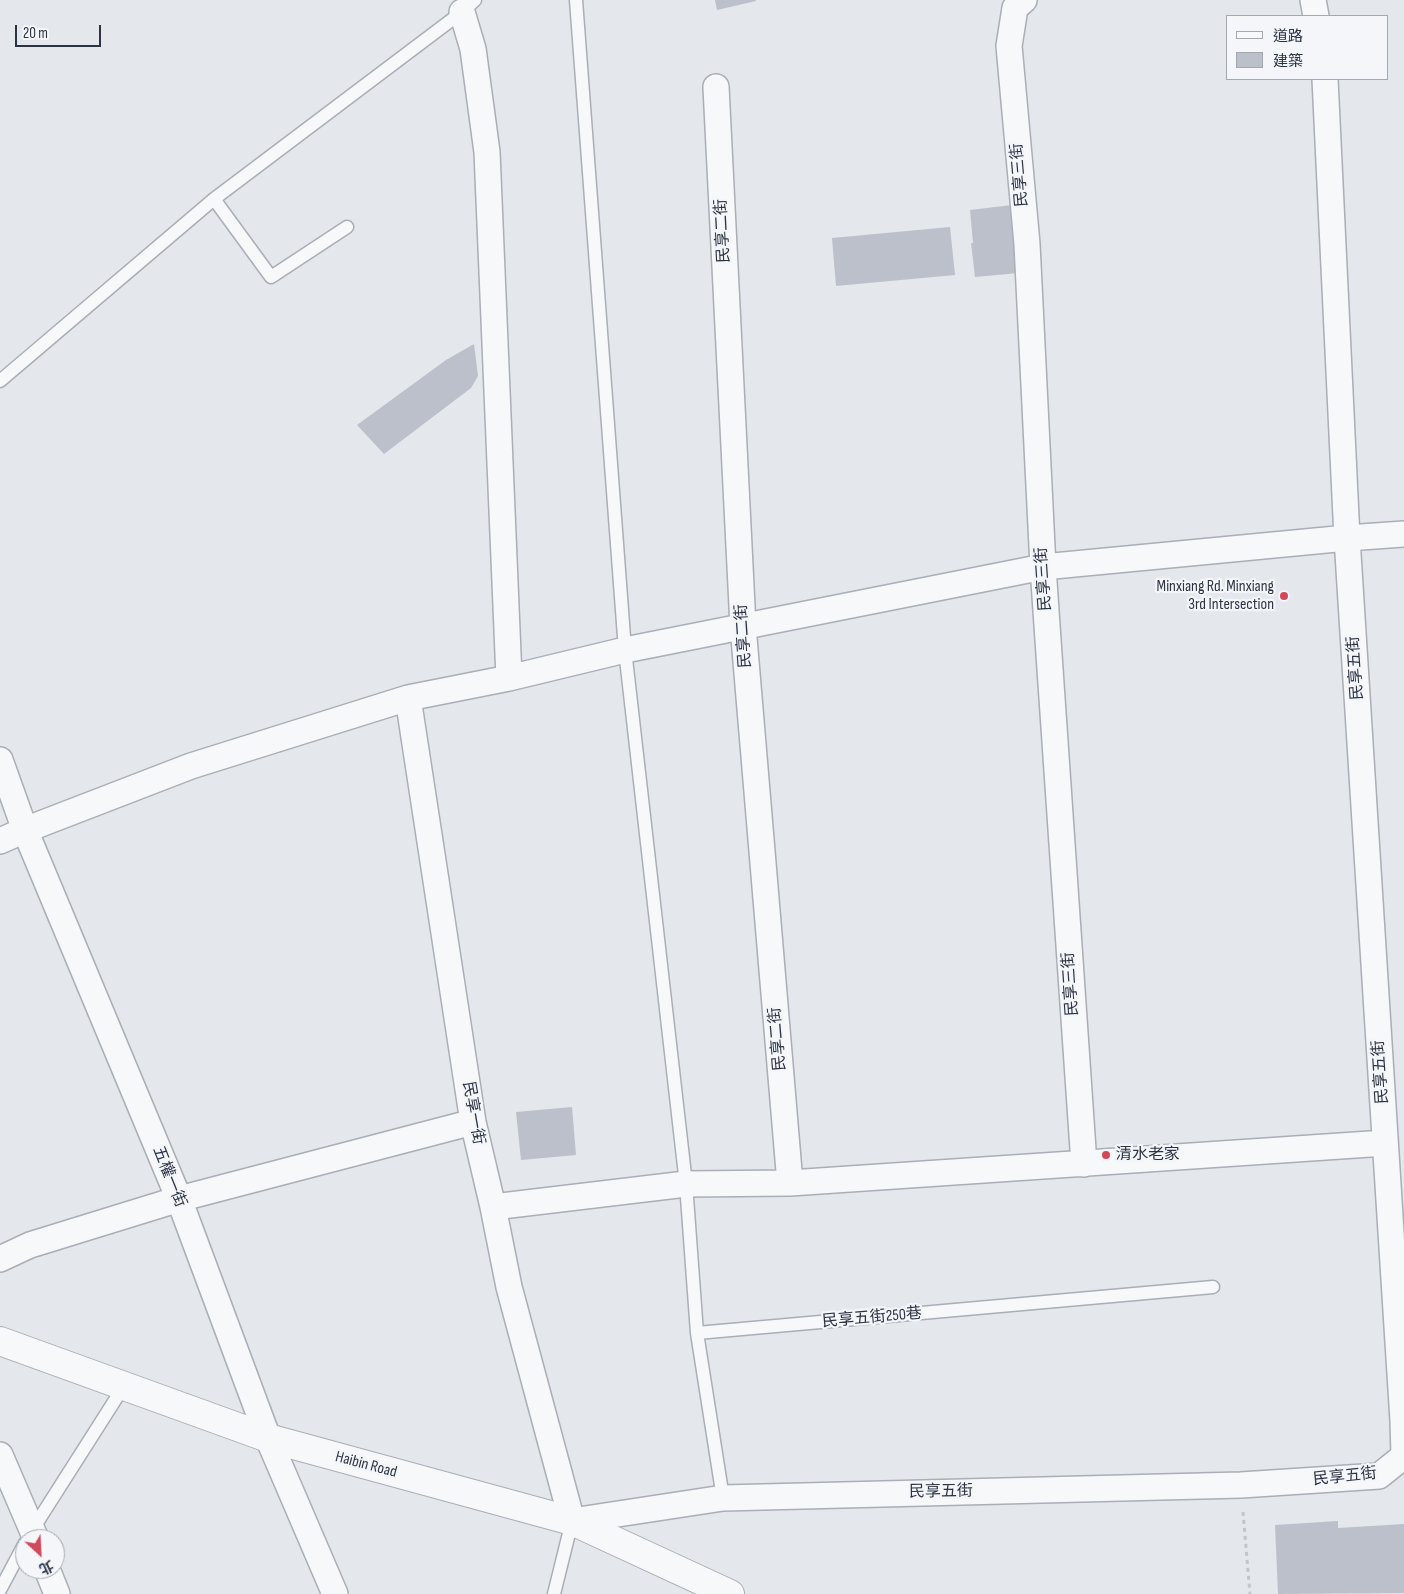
<!DOCTYPE html>
<html>
<head>
<meta charset="utf-8">
<style>
	body { margin:0 }
	#map { position:relative; width:1404px; height:1594px; overflow:hidden; background:#e4e7ec; font-family:"Sofia Sans Condensed","Noto Sans TC",sans-serif }
	canvas { display:block }
	.legend { position:absolute; left:1226px; top:15px; width:162px; height:65px; box-sizing:border-box; background:#f4f6f9; border:1px solid #a4a8b1; margin:0; padding:6px 9px; list-style:none; font-size:15px; color:#2b3445 }
	.legend li { display:flex; align-items:center; gap:10px; height:25px }
	.legend b { width:25px; border:1px solid #a4a8b1 }
	.north { position:absolute; left:15px; top:1529px; width:50px; height:50px; box-sizing:border-box; background:#f4f6f9; border:1px solid #a4a8b1; border-radius:50%; rotate:155deg; font-size:14px; font-weight:700; line-height:20px; text-align:center; color:#2b3445 }
	.north::after { content:''; display:block; margin:auto; width:18px; height:22px; background:#d1495b; clip-path:polygon(50% 0,100% 100%,50% 72%,0 100%) }
	.scale { position:absolute; left:15px; top:25px; width:86px; height:22px; box-sizing:border-box; border:2px solid #2b3445; border-top:0; padding-left:6px; font-size:15px; line-height:18px; white-space:nowrap; color:#2b3445; -webkit-text-stroke:4px #f4f6f9; paint-order:stroke }
</style>
</head>
<body>
<div id="map">
<canvas width="1404" height="1594"></canvas>
<ul class="legend">
<li><b style="height:6px;background:#f7f8fa"></b>道路</li>
<li><b style="height:14px;background:#bbc0ca"></b>建築</li>
</ul>
<div class="north">北</div>
<div class="scale">20 m</div>
</div>
<script>
const ctx = document.querySelector('canvas').getContext('2d');
ctx.lineJoin = 'round';
function fill(path, color) { ctx.fillStyle = color; ctx.fill(path, 'evenodd'); }
function trace(path, color, width, dash) { ctx.strokeStyle = color; ctx.lineWidth = width; ctx.lineCap = dash ? 'butt' : 'round'; ctx.setLineDash(dash || []); ctx.stroke(path); }
function drawText(font, color, halo, rows, align = 'center') {
  ctx.font = font + ' "Sofia Sans Condensed","Noto Sans TC",sans-serif'; ctx.lineWidth = 4.5; ctx.setLineDash([]); ctx.textBaseline = 'middle'; ctx.strokeStyle = halo; ctx.fillStyle = color; for (const [text, x, y, turn = 0] of rows) {
    ctx.save(); ctx.translate(x, y); ctx.rotate((+turn || 0) * Math.PI / 180); ctx.textAlign = isNaN(turn) ? turn : align; if (halo) ctx.strokeText(text, 0, 0); ctx.fillText(text, 0, 0); ctx.restore();
  }
}
const building = new Path2D(`
	M715,0H756V1L717,10Z
	M1012,205L1019,273L975,277L971,243H973L970,210Z
	M950,227L955,275L836,286L832,238Z
	M474,344L478,376L471,388L384,454L357,425L446,360Z
	M572,1107L576,1155L521,1160L516,1112Z
	M1338,1521V1528L1404,1524V1593L1278,1594L1275,1525Z`);
const path = new Path2D(`
	M1243,1512L1250,1594`);
const service = new Path2D(`
	M576,0L625,650L686,1184L697,1333L723,1498
	M214,199L271,277L347,227
	M0,381L214,199L462,12L475,0
	M697,1333L1213,1287
	M31,1532L124,1386
	M0,1590L25,1543
	M554,1594L572,1521`);
const minor = new Path2D(`
	M1024,0L1015,8L1009,46L1027,244L1043,567L1084,1164
	M1313,0L1316,16
	M462,12L473,49L487,152L509,678
	M716,87L743,626L790,1183
	M408,698L473,1122L493,1207L509,1287L572,1521L723,1498L1241,1485L1379,1476L1404,1456L1403,1421L1347,538L1325,79
	M0,760L25,830L179,1199L268,1438L335,1594
	M0,841L25,830L191,766L408,698L509,678L625,650L1043,567L1347,538L1404,534
	M493,1207L686,1184L790,1183L1385,1143
	M0,1259L30,1245L179,1199L473,1122
	M0,1455L36,1539
	M47,1569L57,1594`);
const tertiary = new Path2D(`
	M0,1341L268,1438L572,1521L730,1594`);
const markers = [
	[1284,596,5,"#d1495b"],
	[1106,1155,5,"#d1495b"]
];
const streetNames = [
	["民享三街",1020,175,-95],
	["民享二街",723,231,-93],
	["民享三街",1044,579,-94],
	["民享二街",744,636,-94],
	["民享五街",1356,668,-94],
	["民享三街",1071,984,-94],
	["民享二街",778,1039,-95],
	["民享五街",1381,1072,-94],
	["民享一街",473,1113,80],
	["五權一街",169,1177,68],
	["民享五街250巷",872,1318,-5],
	["Haibin Road",366,1465,15],
	["民享五街",1345,1477,-6],
	["民享五街",941,1492,-1]
];
const poiNames = [
	["Minxiang Rd. Minxiang",1274,587],
	["3rd Intersection",1274,605],
	["清水老家",1116,1155,"left"]
];
fill(building, '#bbc0ca');
trace(service, '#a9aeb7', 15);
trace(minor, '#a9aeb7', 28);
trace(tertiary, '#a9aeb7', 30);
trace(path, '#c2c5cb', 3, [4, 4]);
trace(service, '#f7f8fa', 12);
trace(minor, '#f7f8fa', 25);
trace(tertiary, '#f7f8fa', 28);
for (const [x, y, r, color] of markers) { const dot = new Path2D(); dot.arc(x, y, r, 0, 2 * Math.PI); ctx.fillStyle = color; ctx.fill(dot); trace(dot, '#f4f6f9', 2); }
drawText('16px', '#2b3445', '#f4f6f9', streetNames);
drawText('16px', '#2b3445', '#f4f6f9', poiNames, 'right');
</script>
</body>
</html>
